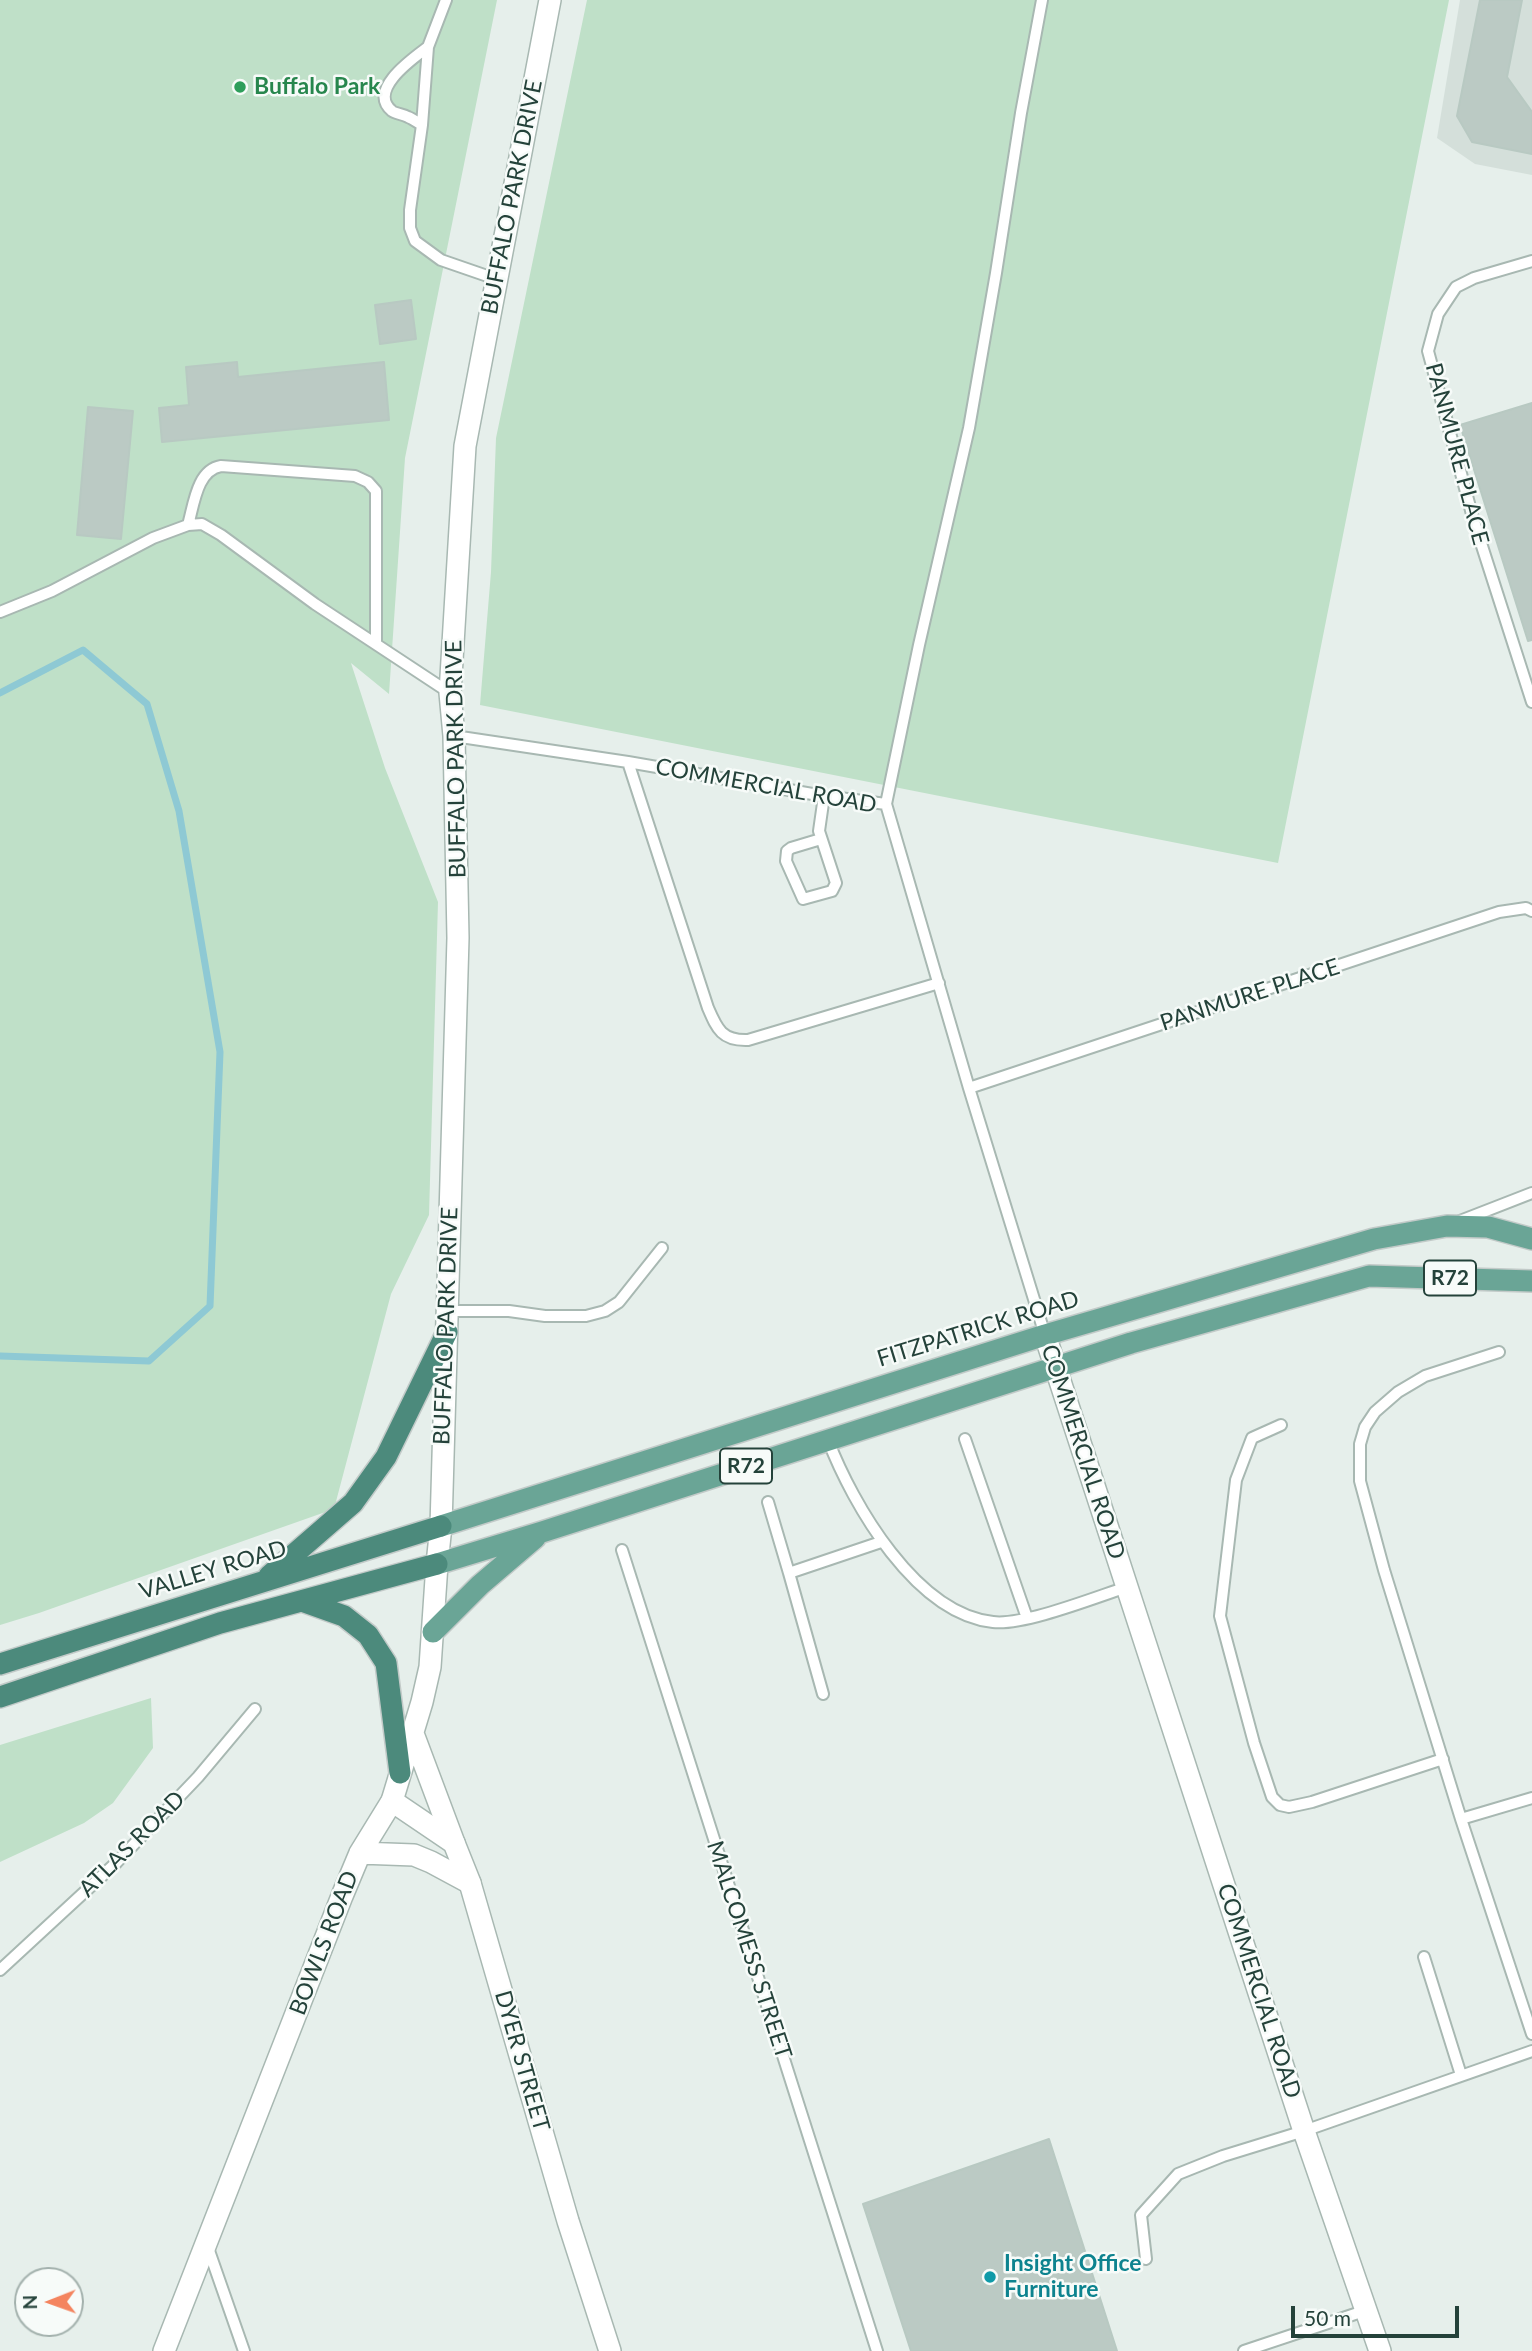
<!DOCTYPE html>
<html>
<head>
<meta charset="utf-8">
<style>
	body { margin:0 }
	#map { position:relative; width:1532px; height:2351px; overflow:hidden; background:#e6efeb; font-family:Lato,sans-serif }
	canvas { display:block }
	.north { position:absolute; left:14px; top:2267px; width:70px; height:70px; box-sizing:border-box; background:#f7fbf9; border:2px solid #a3b1ad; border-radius:50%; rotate:269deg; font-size:19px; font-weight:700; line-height:28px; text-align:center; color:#24423a }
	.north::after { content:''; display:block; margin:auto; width:24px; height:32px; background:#f4845f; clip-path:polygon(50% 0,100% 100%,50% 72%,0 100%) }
	.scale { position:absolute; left:1291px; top:2306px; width:168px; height:32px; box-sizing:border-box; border:4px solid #24423a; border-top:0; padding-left:9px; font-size:21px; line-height:24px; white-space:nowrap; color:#24423a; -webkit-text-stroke:5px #f7fbf9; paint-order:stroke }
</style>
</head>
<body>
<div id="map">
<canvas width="1532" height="2351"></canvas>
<div class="north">N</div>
<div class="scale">50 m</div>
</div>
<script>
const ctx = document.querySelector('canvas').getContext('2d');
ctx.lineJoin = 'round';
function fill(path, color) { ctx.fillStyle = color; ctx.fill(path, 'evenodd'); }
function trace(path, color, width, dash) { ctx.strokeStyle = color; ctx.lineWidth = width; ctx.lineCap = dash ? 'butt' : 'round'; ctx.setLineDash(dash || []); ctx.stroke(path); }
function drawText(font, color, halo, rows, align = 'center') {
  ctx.font = font + ' Lato,sans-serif'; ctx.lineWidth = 5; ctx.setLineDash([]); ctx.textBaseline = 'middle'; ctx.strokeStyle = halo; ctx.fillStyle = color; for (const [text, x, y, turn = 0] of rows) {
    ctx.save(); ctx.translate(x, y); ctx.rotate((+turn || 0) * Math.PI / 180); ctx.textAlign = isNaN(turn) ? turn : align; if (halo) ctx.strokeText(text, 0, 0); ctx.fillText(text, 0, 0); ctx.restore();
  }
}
const built = new Path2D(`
	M1460,0H1532V175L1475,164L1437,138Z`);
const green = new Path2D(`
	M0,0H497L405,458L389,694L351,663L385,768L438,902L429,1215L391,1294L334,1509L39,1613L0,1625Z
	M587,0H1449L1278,863L480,705L491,572L496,438Z
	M151,1698L153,1748L113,1803L84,1823L0,1862V1745Z`);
const stream = new Path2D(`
	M0,693L83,650L147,704L179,811L220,1052L210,1306L149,1361L0,1356`);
const building = new Path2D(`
	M1480,0H1522L1507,77L1532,112V154L1472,142L1457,116Z
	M411,300L416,339L380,344L375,305Z
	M237,362L238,377L384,362L389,420L162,442L159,408L189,405L186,367Z
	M1532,403V640L1528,641L1460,425Z
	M88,407L133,411L121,539L77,535Z
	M1049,2139L1117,2351H911L863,2204Z`);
const service = new Path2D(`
	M446,0L428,47L422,125L410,210V228L415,241L441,260L496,279
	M422,125C418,123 413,119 408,117C403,114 396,114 392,111C366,90 415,57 428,47
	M1532,261L1474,278L1456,287L1438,314L1428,351L1473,518L1532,702
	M188,525C194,504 197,470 221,466L355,476L368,482L376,491V644
	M0,612L52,591L153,538L188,525L202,524L221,535L315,604L450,693
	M454,736L628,762L824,796L886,804L969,1088L1045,1335
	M628,762L708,1008C717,1029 722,1041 748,1040L939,983
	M886,804L919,645L969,428L996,273L1021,113L1042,0
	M821,839L791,848L787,851L786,861L803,899L832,891L836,883L819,831L824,796
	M969,1088L1499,912L1526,908L1532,911
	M1460,1221L1532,1193
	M447,1311H509L545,1316H586L605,1311L619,1302L662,1248
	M1499,1352L1425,1376L1398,1392L1375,1412L1365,1427L1360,1444V1481L1384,1570L1461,1819L1532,2034
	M1281,1425L1252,1438L1236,1480L1220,1616L1254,1743L1272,1797L1280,1805L1289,1807L1312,1802L1443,1759
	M965,1439L1027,1618
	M828,1440C853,1505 916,1614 993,1622C1023,1626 1096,1597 1127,1587
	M768,1502L789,1573
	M622,1550L877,2351
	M823,1694L789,1573L881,1542
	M1461,1819L1532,1798
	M1424,1957L1461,2075
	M0,1970L117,1862L198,1777L255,1709
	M207,2245L244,2351
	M1146,2259L1141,2215L1178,2174L1223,2156L1304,2131L1532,2051
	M1244,2351L1367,2310`);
const minor = new Path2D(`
	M392,1801L454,1843L470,1883L568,2221L610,2351`);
const tertiary = new Path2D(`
	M1045,1335L1304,2131L1380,2351
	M412,1731L454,1843
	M360,1853L414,1855L431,1862L470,1883
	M164,2351L342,1896L360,1853L392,1801L422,1702L430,1667L437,1564L441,1526L458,938L454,736L450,693L465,446L550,0`);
const primary = new Path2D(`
	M441,1526L1045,1335L1374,1239L1447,1226L1488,1227L1532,1239
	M437,1564L542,1532L1131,1343L1369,1276L1532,1281
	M433,1632L480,1585L535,1538`);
const trunk = new Path2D(`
	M269,1576L353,1503L386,1457L447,1332
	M302,1601L344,1616L368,1635L386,1663L400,1773
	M0,1664L441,1526
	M0,1697L220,1623L437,1564`);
const markers = [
	[240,87,7,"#2e9e5b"],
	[990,2277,7,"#0f9aa8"]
];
const shields = [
	[1450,1278,52],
	[746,1466,52]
];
const shieldNames = [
	["R72",1450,1278],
	["R72",746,1466]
];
const leisureNames = [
	["Buffalo Park",254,87]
];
const streetNames = [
	["BUFFALO PARK DRIVE",512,197,-79],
	["PANMURE PLACE",1457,454,75],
	["BUFFALO PARK DRIVE",456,759,-91],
	["COMMERCIAL ROAD",766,786,10],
	["PANMURE PLACE",1250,995,-18],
	["BUFFALO PARK DRIVE",446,1326,-88],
	["FITZPATRICK ROAD",978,1329,-17],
	["COMMERCIAL ROAD",1083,1452,72],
	["VALLEY ROAD",213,1570,-17],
	["ATLAS ROAD",132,1844,-45],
	["BOWLS ROAD",324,1943,-69],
	["MALCOMESS STREET",749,1950,72],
	["COMMERCIAL ROAD",1259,1991,72],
	["DYER STREET",522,2061,74]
];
const cultureNames = [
	["Insight Office",1004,2264],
	["Furniture",1004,2290]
];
fill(built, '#d4dfda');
fill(green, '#bfe0c8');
trace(stream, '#8ec9d4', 7);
fill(building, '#bbcac4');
trace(building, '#b8c9c2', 2);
trace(service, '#a8b8b2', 14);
trace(minor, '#a8b8b2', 24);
trace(tertiary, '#a8b8b2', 24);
trace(primary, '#c2cac8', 24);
trace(trunk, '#c2cac8', 24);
trace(service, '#fff', 10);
trace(minor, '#fff', 21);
trace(tertiary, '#fff', 21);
trace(primary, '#6aa596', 21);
trace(trunk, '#4c8a7c', 21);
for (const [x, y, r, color] of markers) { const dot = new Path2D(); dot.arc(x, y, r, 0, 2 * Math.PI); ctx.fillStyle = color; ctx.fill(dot); trace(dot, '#f7fbf9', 2.5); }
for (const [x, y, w] of shields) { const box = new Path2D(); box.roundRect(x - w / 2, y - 17.5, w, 35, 5); ctx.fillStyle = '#f7fbf9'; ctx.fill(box); trace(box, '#24423a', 2); }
drawText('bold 21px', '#24423a', null, shieldNames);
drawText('bold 23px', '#27864d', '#f7fbf9', leisureNames, 'left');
drawText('23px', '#24423a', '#f7fbf9', streetNames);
drawText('bold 23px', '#0d838f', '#f7fbf9', cultureNames, 'left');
</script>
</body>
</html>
